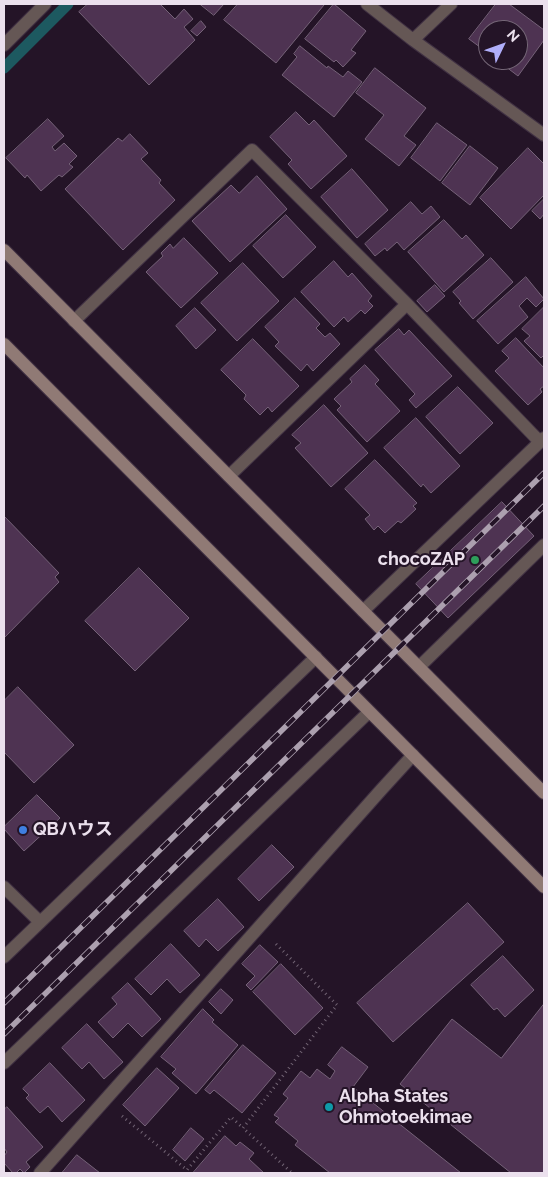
<!DOCTYPE html>
<html>
<head>
<meta charset="utf-8">
<style>
	body { margin:0 }
	#map { position:relative; width:548px; height:1177px; overflow:hidden; background:#241427; font-family:Raleway,sans-serif }
	canvas { display:block }
	.frame { position:absolute; inset:0; border:5px solid #ebe0ed; pointer-events:none }
	.north { position:absolute; left:478px; top:20px; width:50px; height:50px; box-sizing:border-box; background:#241427; border:1px solid #746676; border-radius:50%; rotate:48deg; font-size:14px; font-weight:700; line-height:20px; text-align:center; color:#ebe0ed }
	.north::after { content:''; display:block; margin:auto; width:18px; height:22px; background:#b0aefa; clip-path:polygon(50% 0,100% 100%,50% 72%,0 100%) }
</style>
</head>
<body>
<div id="map">
<canvas width="548" height="1177"></canvas>
<div class="frame"></div>
<div class="north">N</div>
</div>
<script>
const ctx = document.querySelector('canvas').getContext('2d');
ctx.lineJoin = 'round';
function trace(path, color, width, dash) { ctx.strokeStyle = color; ctx.lineWidth = width; ctx.lineCap = dash ? 'butt' : 'round'; ctx.setLineDash(dash || []); ctx.stroke(path); }
function fill(path, color) { ctx.fillStyle = color; ctx.fill(path, 'evenodd'); }
function drawText(font, color, halo, rows, align = 'center') {
  ctx.font = font + ' Raleway,"Noto Sans JP",sans-serif'; ctx.lineWidth = 4; ctx.setLineDash([]); ctx.textBaseline = 'middle'; ctx.strokeStyle = halo; ctx.fillStyle = color; for (const [text, x, y, turn = 0] of rows) {
    ctx.save(); ctx.translate(x, y); ctx.rotate((+turn || 0) * Math.PI / 180); ctx.textAlign = isNaN(turn) ? turn : align; if (halo) ctx.strokeText(text, 0, 0); ctx.fillText(text, 0, 0); ctx.restore();
  }
}
const stream = new Path2D(`
	M4,68L68,4`);
const building = new Path2D(`
	M88,4H160L175,19L184,9L193,19L184,27L195,40L149,85L79,12Z
	M200,4H224L214,15Z
	M238,4H323L324,5L276,63L224,20Z
	M334,4L366,31L351,50L356,53L343,67L336,60L334,62L305,39Z
	M496,4H509L544,30V40L518,76L497,60H518V30H488V53L469,39Z
	M201,21L206,27L197,36L191,31Z
	M300,46L327,68L328,66L343,77L348,71L362,82L334,117L282,75L297,57L294,54Z
	M375,68L426,108L404,136L416,145L399,166L365,139L384,115L356,93Z
	M296,112L309,125L314,120L347,156L311,189L288,164L292,160L270,137Z
	M48,119L64,136L52,147L55,151L64,143L77,156L69,164L73,167L62,177L59,175L41,191L27,175L25,178L6,158Z
	M437,123L467,145L440,181L411,158Z
	M130,134L148,153L141,159L161,180L159,183L175,200L123,250L65,189L118,138L122,141Z
	M470,146L498,168L470,205L442,183Z
	M528,148L544,164V195L511,229L480,198Z
	M352,169L388,210L357,238L321,197Z
	M257,176L287,209L230,262L192,221L231,185L239,193Z
	M544,199V214L540,219L532,211Z
	M411,202L422,214L431,206L440,217L404,250L397,242L387,251L385,248L375,256L365,244Z
	M286,215L316,247L283,278L253,246Z
	M444,220L462,239L466,235L484,255L444,292L408,252Z
	M184,238L218,273L181,308L146,272L163,256L161,253L170,244L173,248Z
	M491,258L513,282L473,319L459,303L461,301L453,292Z
	M334,261L348,277L352,273L372,296L368,301L373,306L365,314L361,310L348,322L344,317L334,327L301,292Z
	M243,263L279,301L237,341L201,303Z
	M526,277L544,299L536,307L527,298L519,306L528,317L498,344L477,321Z
	M435,285L445,296L427,312L417,301Z
	M295,298L320,324L316,328L325,337L330,333L340,344L313,371L307,364L301,371L275,346L279,342L265,327Z
	M544,307V355L541,358L524,341L530,336L522,329Z
	M195,308L216,330L196,349L176,326Z
	M399,329L404,335L409,330L452,376L416,408L409,400L415,394L375,350Z
	M516,338L544,368V386L540,389L542,392L528,405L495,371L509,358L502,351Z
	M253,339L299,386L272,412L268,407L260,415L244,399L246,395L221,370Z
	M365,365L379,380L375,384L400,411L367,442L337,410L341,406L334,399L352,382L350,379Z
	M458,387L493,423L460,454L426,417Z
	M324,405L368,453L331,487L295,448L301,443L292,435Z
	M416,418L460,466L431,493L423,484L421,487L384,448Z
	M375,460L417,503L413,506L416,509L401,523L398,521L385,533L378,526L374,530L365,519L370,515L345,489Z
	M502,502L534,536L448,618L416,584Z
	M4,516L59,573L55,577L59,582L4,638Z
	M139,568L189,618L135,671L85,621Z
	M18,687L74,745L34,783L4,752V701Z
	M37,795L60,818L24,851L4,829V827Z
	M272,845L294,867L259,901L238,879Z
	M218,899L244,927L218,951L206,939L199,947L184,931Z
	M468,903L504,942L393,1042L357,1003Z
	M171,944L200,975L180,993L167,979L151,995L135,979Z
	M260,945L278,962L251,990L246,985L255,976L242,964Z
	M503,956L534,990L505,1017L497,1008L494,1010L471,985Z
	M281,964L323,1008L295,1035L253,992Z
	M128,983L161,1019L142,1037L128,1023L113,1038L98,1022L117,1004L112,998Z
	M221,989L233,1000L221,1014L209,1002Z
	M544,1004V1173H511L400,1084L452,1019L501,1058Z
	M203,1009L214,1020L212,1022L238,1045L196,1094L172,1073L176,1069L161,1057Z
	M87,1024L123,1062L104,1079L89,1062L82,1069L62,1048Z
	M243,1045L276,1073L242,1113L214,1090L210,1094L205,1090Z
	M342,1047L368,1067L353,1087L461,1173H330L295,1145L298,1141L275,1122L279,1118L274,1115L288,1098L283,1094L301,1071L310,1078L317,1069L330,1079L335,1071L328,1065Z
	M50,1063L85,1100L62,1122L48,1106L40,1113L26,1098L29,1095L23,1089Z
	M157,1068L179,1088L145,1126L123,1105Z
	M7,1107L43,1147L26,1162L30,1167L24,1173L20,1169L16,1173H13L4,1163V1156L7,1152L4,1148V1110Z
	M191,1128L204,1139L185,1161L173,1150Z
	M225,1136L236,1146L240,1142L254,1153L249,1159L264,1173H193Z
	M77,1155L100,1173H62Z`);
const path = new Path2D(`
	M276,944L337,1005L243,1128L292,1173
	M122,1116L187,1170L231,1117L243,1128`);
const street = new Path2D(`
	M367,4L413,40L544,135
	M413,40L451,4
	M4,45L45,4
	M74,321L252,150L407,304L540,442
	M229,476L407,304
	M363,611L544,438
	M420,666L544,545
	M4,887L40,922
	M4,957L316,657
	M4,1063L369,712
	M40,1173L381,790L413,755`);
const secondary = new Path2D(`
	M4,250L544,793
	M4,344L544,887`);
const rail = new Path2D(`
	M4,1003L544,473
	M4,1034L544,506`);
const markers = [
	[475,560,5,"#2e9e5b"],
	[23,830,5,"#3f7fe0"],
	[329,1107,5,"#0f9aa8"]
];
const poiNames = [
	["chocoZAP",465,560,"right"],
	["QBハウス",33,830],
	["Alpha States",339,1097],
	["Ohmotoekimae",339,1118]
];
trace(stream, '#1d5960', 11);
fill(building, '#4e3352');
trace(building, '#756278', 1);
trace(street, '#403143', 14);
trace(secondary, '#403143', 14);
trace(path, '#726474', 3, [1, 4]);
trace(street, '#655755', 12);
trace(secondary, '#907a75', 12);
trace(rail, '#aca0af', 5.5);
trace(rail, '#241427', 4, [11]);
for (const [x, y, r, color] of markers) { const dot = new Path2D(); dot.arc(x, y, r, 0, 2 * Math.PI); ctx.fillStyle = color; ctx.fill(dot); trace(dot, '#241427', 2); }
drawText('bold 18px', '#ebe0ed', '#241427', poiNames, 'left');
</script>
</body>
</html>
